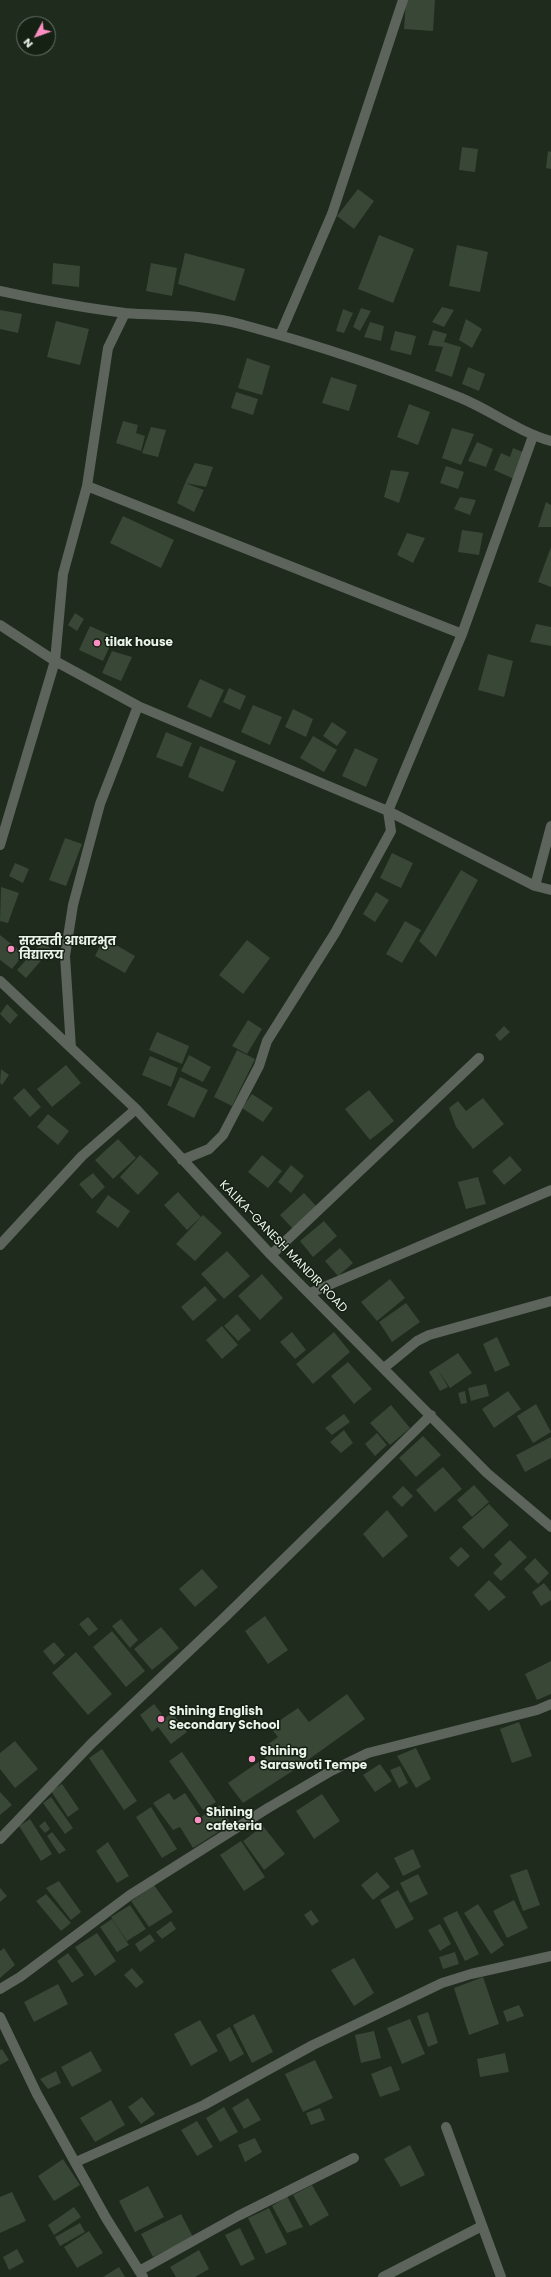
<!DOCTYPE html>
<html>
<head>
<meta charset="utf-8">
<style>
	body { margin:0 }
	#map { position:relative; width:551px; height:2277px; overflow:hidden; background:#1e2b1d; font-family:Poppins,sans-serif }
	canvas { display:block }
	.north { position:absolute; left:16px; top:16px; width:40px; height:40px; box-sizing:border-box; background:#152113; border:1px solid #6a7569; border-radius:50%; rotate:229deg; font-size:11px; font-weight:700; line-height:16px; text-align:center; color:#eaf3e9 }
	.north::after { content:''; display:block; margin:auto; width:14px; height:18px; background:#fc8fc2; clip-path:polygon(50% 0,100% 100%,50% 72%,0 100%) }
</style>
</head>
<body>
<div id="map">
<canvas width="551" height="2277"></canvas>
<div class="north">N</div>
</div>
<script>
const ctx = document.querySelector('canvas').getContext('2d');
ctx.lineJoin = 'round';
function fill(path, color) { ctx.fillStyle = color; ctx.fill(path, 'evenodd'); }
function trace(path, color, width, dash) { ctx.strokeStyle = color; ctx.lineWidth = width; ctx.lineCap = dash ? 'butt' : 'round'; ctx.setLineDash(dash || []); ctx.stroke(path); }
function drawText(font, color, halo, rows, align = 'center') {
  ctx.font = font + ' Poppins,"Noto Sans Devanagari",sans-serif'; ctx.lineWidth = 3; ctx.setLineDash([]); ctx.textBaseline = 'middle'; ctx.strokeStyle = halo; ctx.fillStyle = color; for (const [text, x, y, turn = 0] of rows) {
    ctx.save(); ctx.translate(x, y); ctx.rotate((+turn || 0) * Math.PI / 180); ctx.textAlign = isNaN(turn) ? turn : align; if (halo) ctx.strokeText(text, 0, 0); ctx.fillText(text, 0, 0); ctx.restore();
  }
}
const building = new Path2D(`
	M406,0H435L433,31L404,29Z
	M462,147L478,149L475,172L459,170Z
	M548,151L551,152V169L546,168Z
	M358,189L374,201L354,229L337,216Z
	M379,235L414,249L393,303L358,289Z
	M457,245L488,252L480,292L449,286Z
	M185,253L245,269L235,301L178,284Z
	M53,263L80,266L79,287L52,284Z
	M151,263L177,268L172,296L146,291Z
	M442,307L454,310L444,327L432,322Z
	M361,308L371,311L360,331L353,327Z
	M343,309L353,313L344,333L336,331Z
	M0,310L22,314L18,333L0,329Z
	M466,319L482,329L472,348L459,340Z
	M56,321L89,329L80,365L47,357Z
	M370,322L384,326L381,341L364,337Z
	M433,330L447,334L444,342L461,347L452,377L435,371L443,347L428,345Z
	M395,331L416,336L411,355L390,350Z
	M247,358L270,366L262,395L238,388Z
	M468,367L485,374L479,391L462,384Z
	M331,377L357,385L349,411L322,403Z
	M236,392L258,399L253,415L231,408Z
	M409,404L430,412L418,445L397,437Z
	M123,421L138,425L136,433L145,436L141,451L116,443Z
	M151,427L166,430L158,457L142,453Z
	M452,428L474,434L461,465L442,458Z
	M477,442L493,449L486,467L468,461Z
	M513,448L525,453L514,479L494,470L501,453L510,457Z
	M195,463L213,467L206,487L185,483L204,490L194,512L177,503L185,483Z
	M446,466L464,472L458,489L440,483Z
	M391,470L409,472L399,503L384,497Z
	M460,497L476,500L470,515L454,509Z
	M546,502L551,505V527H538Z
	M123,516L174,540L161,568L110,543Z
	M462,530L483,533L479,555L458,552Z
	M407,533L425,538L413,563L397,555Z
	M551,547V587L538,582Z
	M75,613L84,619L77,631L68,625Z
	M536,624L551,627V646L530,642Z
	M90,626L114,637L103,661L79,650Z
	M112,651L132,657L121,681L102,673Z
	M488,654L513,661L504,697L478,690Z
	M200,679L224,690L211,718L187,707Z
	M229,688L246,696L240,710L223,702Z
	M253,705L282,717L270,745L241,732Z
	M293,709L313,719L306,737L285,727Z
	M332,722L347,732L337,746L323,736Z
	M166,732L192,743L182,767L156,757Z
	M313,736L337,750L324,772L300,758Z
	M200,746L236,761L223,792L188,777Z
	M355,748L378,759L366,787L342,776Z
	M65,838L82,844L66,886L49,880Z
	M392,853L413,863L401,888L380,878Z
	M15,863L29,869L23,883L9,876Z
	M461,870L478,880L436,957L419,941Z
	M1,887L19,893L8,923L0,921Z
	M376,892L389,900L375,922L363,914Z
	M405,921L421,930L402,963L386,954Z
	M0,935L24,954L12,969L0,960Z
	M104,938L135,956L125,973L95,956Z
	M247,940L270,958L243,994L219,975Z
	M43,941L51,949L26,978L17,970Z
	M7,1004L18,1015L10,1024L0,1014Z
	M248,1020L262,1029L247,1054L232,1046Z
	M504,1026L510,1032L500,1041L495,1035Z
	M157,1032L189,1046L182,1064L149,1050Z
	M237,1050L255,1059L232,1106L214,1097Z
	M189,1055L211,1067L203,1082L181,1071Z
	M150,1056L178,1068L171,1087L142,1075Z
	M66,1065L81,1083L52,1107L37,1089Z
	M1,1069L9,1075L2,1085L0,1083Z
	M180,1077L208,1090L194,1118L167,1105Z
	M24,1088L41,1107L30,1117L13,1098Z
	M369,1090L394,1121L370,1140L345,1109Z
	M252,1094L273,1108L263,1122L242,1108Z
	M483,1098L504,1124L473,1149L456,1127L449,1108L458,1101L466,1111Z
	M48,1114L69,1131L58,1145L37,1127Z
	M118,1139L136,1158L113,1179L95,1160Z
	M140,1155L159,1173L138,1195L120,1177Z
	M262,1155L282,1171L268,1188L248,1172Z
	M510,1156L522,1170L504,1185L492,1171Z
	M291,1165L304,1176L291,1193L278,1182Z
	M93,1173L105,1187L92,1199L79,1184Z
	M478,1177L486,1204L466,1209L458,1182Z
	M178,1192L201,1217L187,1230L164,1205Z
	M304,1193L318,1208L294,1230L280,1215Z
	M108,1195L130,1211L118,1228L96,1212Z
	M203,1215L222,1233L195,1261L176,1244Z
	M324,1221L337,1236L313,1257L300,1241Z
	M340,1248L353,1263L338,1276L325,1261Z
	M227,1251L250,1276L224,1299L201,1274Z
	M262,1274L283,1298L260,1320L238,1296Z
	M390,1279L405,1298L377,1321L361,1302Z
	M205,1286L217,1300L193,1321L181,1307Z
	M406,1303L420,1322L392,1342L379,1322Z
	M237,1314L251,1330L238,1341L224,1326Z
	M222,1326L238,1345L222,1359L206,1340Z
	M292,1332L306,1350L295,1359L280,1342Z
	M334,1332L350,1352L313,1384L296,1364Z
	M497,1337L510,1365L495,1372L483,1344Z
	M458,1353L472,1373L450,1388L438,1370L448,1387L440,1391L429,1372Z
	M348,1362L372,1389L354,1404L331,1376Z
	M486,1384L489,1396L471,1401L468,1388Z
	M465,1391L467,1403L461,1404L458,1393Z
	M508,1391L521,1409L494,1428L482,1409Z
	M536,1404L551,1432L533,1443L517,1416Z
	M391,1405L410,1428L390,1445L370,1423Z
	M344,1414L350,1422L332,1435L325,1428Z
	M344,1430L353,1443L341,1453L330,1442Z
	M377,1433L387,1445L375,1456L365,1444Z
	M423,1436L441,1455L416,1477L399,1458Z
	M551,1437V1458L525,1472L516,1455Z
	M443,1467L462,1489L435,1512L416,1490Z
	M474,1485L489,1502L472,1517L457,1500Z
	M403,1486L413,1496L402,1507L392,1497Z
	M489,1504L509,1525L483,1549L462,1527Z
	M387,1510L408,1536L383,1558L363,1534Z
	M510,1540L527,1557L501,1581L493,1573L502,1564L494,1555Z
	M461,1547L470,1556L458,1567L449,1558Z
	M535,1558L549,1573L538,1584L524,1569Z
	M202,1569L218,1587L195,1607L179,1589Z
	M489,1580L506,1597L489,1611L474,1595Z
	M544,1583L551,1592V1600L541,1606L532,1592Z
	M265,1616L288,1650L268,1664L245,1631Z
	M88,1617L98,1629L89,1636L79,1624Z
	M121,1619L138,1640L130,1648L112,1626Z
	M161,1627L179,1648L152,1670L134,1649Z
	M112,1631L145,1671L126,1687L93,1647Z
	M54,1642L65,1655L54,1665L43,1651Z
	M76,1652L112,1694L88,1715L52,1673Z
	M551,1661V1694L537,1700L525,1674Z
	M347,1694L365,1719L294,1770L243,1803L228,1783L270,1754L264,1747L278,1737L270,1727L298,1708L309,1722Z
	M154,1704L165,1718L172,1713L187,1732L171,1744L158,1727L152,1732L140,1715Z
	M519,1722L532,1756L512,1763L500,1729Z
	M15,1741L38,1769L15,1788L0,1769V1753Z
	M416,1748L431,1779L416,1788L397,1756Z
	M102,1749L137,1801L124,1810L89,1758Z
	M182,1752L216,1802L203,1810L169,1761Z
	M253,1754L257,1759L250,1764L247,1759Z
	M380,1764L392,1781L375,1792L363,1775Z
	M400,1766L408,1783L399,1788L390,1770Z
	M62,1784L79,1809L68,1817L51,1791Z
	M0,1792L12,1805L0,1815Z
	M169,1793L174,1800L185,1793L201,1817L220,1805L231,1824L193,1848L180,1827L173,1830L153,1803Z
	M322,1794L340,1821L314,1839L296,1811Z
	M51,1797L73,1828L65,1834L43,1803Z
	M151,1807L177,1849L162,1858L136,1817Z
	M30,1819L52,1854L41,1861L19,1826Z
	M45,1821L50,1829L45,1833L39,1826Z
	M263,1826L285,1854L264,1870L243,1841Z
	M52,1832L66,1850L59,1854L47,1836Z
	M241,1841L265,1877L244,1891L220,1855Z
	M108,1842L129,1876L117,1883L96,1851Z
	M413,1849L421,1867L403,1876L394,1858Z
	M527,1869L540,1905L523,1911L510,1875Z
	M377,1872L390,1887L373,1900L361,1885Z
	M418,1874L428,1894L410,1903L400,1883Z
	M59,1881L81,1912L71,1920L46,1888Z
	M154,1885L173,1912L149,1927L131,1901Z
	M0,1888L7,1896L0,1902Z
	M398,1890L414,1919L396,1929L380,1900Z
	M46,1894L71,1923L61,1931L36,1901Z
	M514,1900L528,1928L507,1938L493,1911Z
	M478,1904L504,1945L491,1954L464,1913Z
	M130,1905L146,1929L127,1941L111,1917Z
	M311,1910L319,1921L312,1926L304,1915Z
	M457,1911L479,1954L465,1961L443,1918Z
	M112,1919L129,1945L117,1952L100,1927Z
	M171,1921L176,1929L162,1939L156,1932Z
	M440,1924L451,1944L440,1951L428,1930Z
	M97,1933L116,1961L95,1976L75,1947Z
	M150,1934L155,1941L140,1952L135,1944Z
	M4,1948L15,1965L0,1978V1951Z
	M455,1952L459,1964L443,1969L439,1957Z
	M68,1953L84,1975L72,1983L57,1961Z
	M354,1958L374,1993L354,2006L331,1970Z
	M132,1968L144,1982L136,1988L124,1975Z
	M483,1977L499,2024L469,2035L454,1988Z
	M58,1984L68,2004L34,2022L24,2002Z
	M519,2005L524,2016L507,2022L503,2011Z
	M428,2012L438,2043L428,2047L417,2016Z
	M254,2014L273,2052L252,2063L233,2025Z
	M410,2019L425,2054L402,2064L387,2028Z
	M200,2020L218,2051L191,2066L174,2034Z
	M230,2027L244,2054L230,2062L216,2035Z
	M374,2031L381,2058L361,2063L355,2035Z
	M2,2049L9,2060L0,2065V2050Z
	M91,2051L102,2071L72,2087L61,2067Z
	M505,2053L509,2072L480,2077L477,2059Z
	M315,2060L333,2098L303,2112L285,2074Z
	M391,2066L400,2090L380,2097L371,2074Z
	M56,2071L61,2083L48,2089L40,2079Z
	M142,2097L155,2114L141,2124L128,2107Z
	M248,2098L261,2120L244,2129L232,2108Z
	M111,2100L125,2125L95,2142L80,2118Z
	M224,2107L238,2132L220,2142L206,2118Z
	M320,2108L325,2120L311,2125L306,2113Z
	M197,2121L213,2147L197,2156L181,2130Z
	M255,2138L262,2152L245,2162L238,2145Z
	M410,2145L425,2175L401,2187L384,2159Z
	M63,2159L80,2185L54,2201L38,2176Z
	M312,2185L329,2215L310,2226L293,2195Z
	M148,2186L164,2217L135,2232L119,2201Z
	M12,2192L26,2221L0,2233V2197Z
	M287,2196L303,2227L287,2233L272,2206Z
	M74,2207L81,2217L54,2235L48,2225Z
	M269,2208L287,2244L266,2254L248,2218Z
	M181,2214L193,2237L153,2257L141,2234Z
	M80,2223L85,2232L60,2246L55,2237Z
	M240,2228L255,2259L241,2266L225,2235Z
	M89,2231L103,2253L77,2268L64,2247Z
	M17,2249L24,2262L9,2270L3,2257Z
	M199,2250L209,2269L195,2277H176L170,2267Z
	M119,2267L125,2277H103Z`);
const minor = new Path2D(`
	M0,291C41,300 83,308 125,313C162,316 204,314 240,324C314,344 390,369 461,398C492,411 519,432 551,441
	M280,335L332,214L403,0
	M87,486L462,634
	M0,625L55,661L138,706L388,811L535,886L551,890
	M0,845L55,661L63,574L87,486L108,348L125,313
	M535,886L551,826
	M0,981L136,1109L271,1255L487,1473L551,1527
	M71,1048L65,956L73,905L100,804L138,706
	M182,1160L209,1149L223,1135L259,1066L267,1041L335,933L391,831L388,811L462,634L533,436
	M0,1245L82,1156L136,1109
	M271,1255L479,1058
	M310,1293L551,1190
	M384,1368L417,1341L429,1335L551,1301
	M0,1839L92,1743L225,1617L431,1415
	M0,1989L20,1977L130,1895L268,1808L331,1771L368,1753L537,1710L551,1704
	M0,2017L37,2094L106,2218L143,2277
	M446,2127L501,2277
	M76,2162L204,2105L313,2045L442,1983L471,1974L551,1956
	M139,2271L238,2216L354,2158
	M383,2277L482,2226`);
const markers = [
	[97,643,4,"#fc8fc2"],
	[11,949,4,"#fc8fc2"],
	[161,1719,4,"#fc8fc2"],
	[252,1759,4,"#fc8fc2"],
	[198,1820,4,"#fc8fc2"]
];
const poiNames = [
	["tilak house",105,643],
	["सरस्वती आधारभुत",19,942],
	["विद्यालय",19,956],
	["Shining English",169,1712],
	["Secondary School",169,1726],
	["Shining",260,1752],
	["Saraswoti Tempe",260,1766],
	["Shining",206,1813],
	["cafeteria",206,1827]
];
const streetNames = [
	["KALIKA-GANESH MANDIR ROAD",283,1247,46]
];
fill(building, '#394737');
trace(minor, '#5d645c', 10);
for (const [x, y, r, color] of markers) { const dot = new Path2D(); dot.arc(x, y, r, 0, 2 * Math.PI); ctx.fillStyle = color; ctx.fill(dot); trace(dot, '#152113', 1.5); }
drawText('bold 12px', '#eaf3e9', '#152113', poiNames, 'left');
drawText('12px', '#eaf3e9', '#152113', streetNames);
</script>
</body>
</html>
